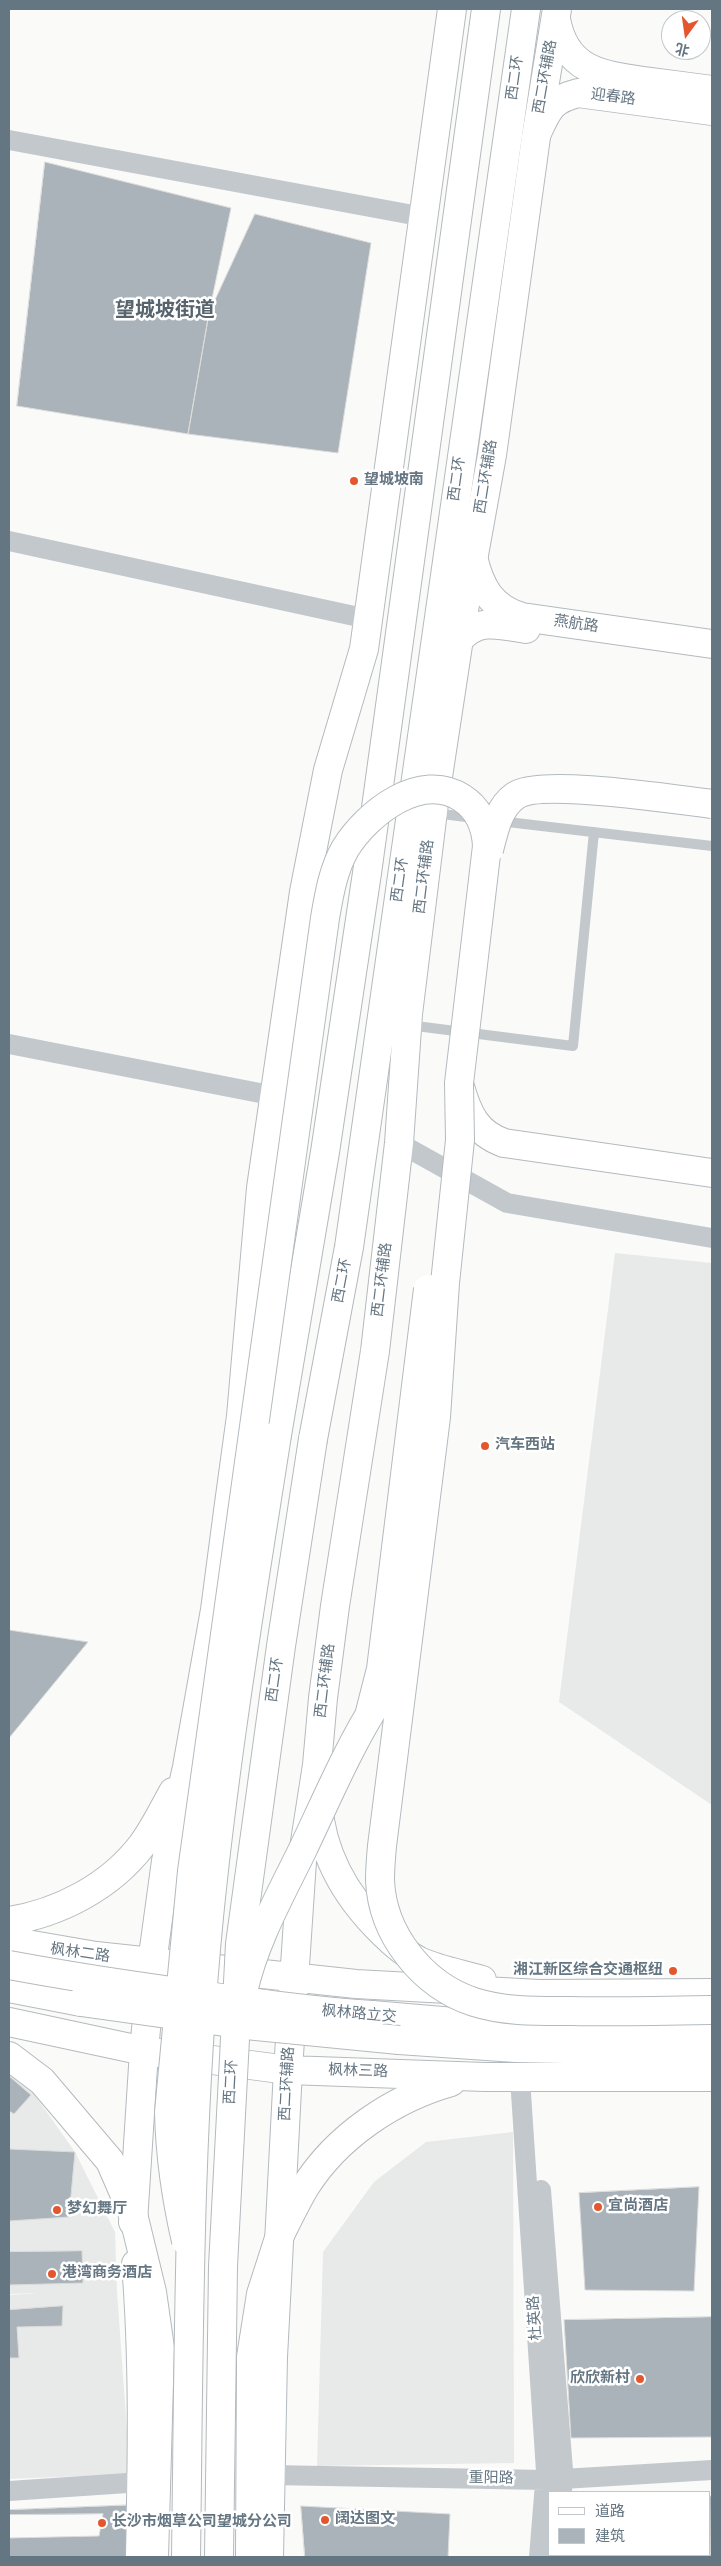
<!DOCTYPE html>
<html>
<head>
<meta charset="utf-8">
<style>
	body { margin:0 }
	#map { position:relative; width:721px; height:2566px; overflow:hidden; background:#fafaf8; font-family:"Source Sans 3","Noto Sans SC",sans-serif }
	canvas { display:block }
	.frame { position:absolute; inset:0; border:10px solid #657683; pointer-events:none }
	.legend { position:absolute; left:548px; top:2491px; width:162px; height:65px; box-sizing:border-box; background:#fff; border:1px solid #c1c8cd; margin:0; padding:6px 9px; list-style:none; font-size:15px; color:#657683 }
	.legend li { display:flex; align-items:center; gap:10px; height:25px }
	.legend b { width:25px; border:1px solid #c1c8cd }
	.north { position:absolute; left:661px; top:10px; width:50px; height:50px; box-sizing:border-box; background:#fff; border:1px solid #c1c8cd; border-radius:50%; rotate:194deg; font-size:14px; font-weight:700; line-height:20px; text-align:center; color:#657683 }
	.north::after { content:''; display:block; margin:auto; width:18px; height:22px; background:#e4572e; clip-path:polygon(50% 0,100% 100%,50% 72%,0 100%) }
</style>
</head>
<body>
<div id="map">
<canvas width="721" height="2566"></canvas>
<div class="frame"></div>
<ul class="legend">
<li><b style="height:6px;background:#fff"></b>道路</li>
<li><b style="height:14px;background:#aab3b9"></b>建筑</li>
</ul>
<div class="north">北</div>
</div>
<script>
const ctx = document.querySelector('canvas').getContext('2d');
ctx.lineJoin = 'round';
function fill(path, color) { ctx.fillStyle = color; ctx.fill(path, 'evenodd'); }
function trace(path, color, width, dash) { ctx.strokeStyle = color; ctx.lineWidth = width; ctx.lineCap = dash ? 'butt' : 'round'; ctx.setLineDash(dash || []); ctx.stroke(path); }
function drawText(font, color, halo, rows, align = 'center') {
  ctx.font = font + ' "Source Sans 3","Noto Sans SC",sans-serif'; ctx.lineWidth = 5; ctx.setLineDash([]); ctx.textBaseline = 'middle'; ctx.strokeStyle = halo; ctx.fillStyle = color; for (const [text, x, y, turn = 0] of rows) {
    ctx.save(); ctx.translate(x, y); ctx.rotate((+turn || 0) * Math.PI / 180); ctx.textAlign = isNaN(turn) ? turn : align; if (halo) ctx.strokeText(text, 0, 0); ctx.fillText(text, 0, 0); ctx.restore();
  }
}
const built = new Path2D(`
	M615,1253L712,1263V1805L559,1702Z
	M9,2072L22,2077L75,2152L115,2232L117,2291L130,2474L9,2479V2295L38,2293L9,2294Z
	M513,2132L514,2463L317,2466L323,2252L374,2182L426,2142Z`);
const building = new Path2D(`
	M45,162L231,208L209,313L188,434L17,406Z
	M255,214L371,243L338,453L188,434L209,313Z
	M9,1630L88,1642L9,1738Z
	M9,2076L31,2095L14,2114L9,2111Z
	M9,2149L75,2152L69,2217L9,2221Z
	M699,2187L694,2291L585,2290L579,2193Z
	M82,2251L83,2283L9,2285V2252Z
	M63,2306L62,2326L17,2327L19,2358H9V2310Z
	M712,2317V2437L571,2438L564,2320Z
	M710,2496H712V2557H591V2555H710Z
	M135,2505L132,2557H9V2510Z
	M301,2506L450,2514L448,2557H305Z
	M103,2514L99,2536L9,2538V2515Z`);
const lane = new Path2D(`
	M434,813L474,818
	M499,821L712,846
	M408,1025L573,1046L594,832`);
const street = new Path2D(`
	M9,140L424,217
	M9,541L368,619
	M9,1044L275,1096
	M399,1143L507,1203L712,1238
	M520,2078L546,2471L539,2557
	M541,2190L563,2470L562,2492
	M270,2475L546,2480L712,2470
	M9,2491L142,2482
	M557,2557V2555`);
const secondary = new Path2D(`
	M556,19C565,70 600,75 644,81C667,84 689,87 712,90
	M537,133C548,109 551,100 578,93L712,111
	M473,557C480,587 491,608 522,617L712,644
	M459,640C478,617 500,625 526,629
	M460,1087C468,1114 476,1133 504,1143L712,1173
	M133,2222L144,2051
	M136,2264C144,2362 142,2459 140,2557
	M269,2557L273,2357L288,2070`);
const primary = new Path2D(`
	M318,1802C321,1854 346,1897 383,1933C393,1943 406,1954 419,1961C438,1970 462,1974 482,1980
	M9,1921C59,1913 110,1887 142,1845C154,1829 163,1810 173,1792
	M9,1941L96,1956L356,1984L539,1994L712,1993
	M9,1988L81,2002
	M372,2015L524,2028L712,2029
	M9,2022L144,2051L288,2070L485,2077H712
	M399,2040L516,2048L712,2052
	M144,2051L152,1963L166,1861L187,1767L215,1610L228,1511L241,1416L261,1188L304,892L328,770L364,649L452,9
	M9,2056L42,2081L110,2161L133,2214
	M288,2070L302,1861L317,1765L323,1698L335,1606L375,1351L399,1143L408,1014L434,803L460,632L492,455L536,137L557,9
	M280,2235C288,2219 296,2202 305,2187C337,2136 394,2098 451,2082`);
const highway = new Path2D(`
	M277,1435L325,1152L367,873L486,9
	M313,1439L349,1247L526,9
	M133,2214L152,2292L160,2348L154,2557
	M250,2557L251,2357L261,2294L280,2235`);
const secondaryBridge = new Path2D(`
	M489,850C494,831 498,808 515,796C539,778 677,800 712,804
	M369,1716L381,1669L428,1289
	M243,1992C254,1942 279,1898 302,1851C326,1801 348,1748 378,1701
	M186,2241C176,2198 170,2156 169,2112L192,1871L325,918C329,895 333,870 345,849C367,813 421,771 462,798C479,809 486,826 487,846L459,1083L460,1140L445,1283L436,1417L382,1846C381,1857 380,1869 380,1880C382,1934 422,1985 474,2002C505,2012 539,2011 572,2011C619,2012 665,2011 712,2010`);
const primaryBridge = new Path2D(`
	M9,1965C68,1976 127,1985 186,1993C248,2002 309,2011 372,2015
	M81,2002L246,2025L399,2040`);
const highwayBridge = new Path2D(`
	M186,2557C189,2344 188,2130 209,1917C225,1756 252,1595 277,1435
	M219,2557L223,2266L240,1944L281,1646L313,1439`);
const markers = [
	[354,481,5,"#e4572e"],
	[485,1446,5,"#e4572e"],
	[673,1971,5,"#e4572e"],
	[598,2207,5,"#e4572e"],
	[57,2210,5,"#e4572e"],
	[52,2274,5,"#e4572e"],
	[640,2379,5,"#e4572e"],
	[325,2520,5,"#e4572e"],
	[102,2523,5,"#e4572e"]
];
const streetNames = [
	["西二环辅路",546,77,-80],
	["西二环",516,78,-82],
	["迎春路",613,98,7],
	["西二环辅路",487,477,-81],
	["西二环",458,479,-82],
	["燕航路",576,625,8],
	["西二环辅路",425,877,-83],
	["西二环",401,880,-82],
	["西二环辅路",383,1280,-83],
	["西二环",343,1281,-79],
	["西二环",276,1680,-82],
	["西二环辅路",326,1681,-83],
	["枫林二路",80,1954,8],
	["枫林路立交",359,2015,5],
	["枫林三路",358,2072,2],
	["西二环",232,2082,-87],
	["西二环辅路",288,2084,-87],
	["杜英路",536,2318,-94],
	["重阳路",491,2479,1]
];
const poiNames = [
	["望城坡南",364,481],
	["汽车西站",495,1446],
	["湘江新区综合交通枢纽",663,1971,"right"],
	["宜尚酒店",608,2207],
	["梦幻舞厅",67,2210],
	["港湾商务酒店",62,2274],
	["欣欣新村",630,2379,"right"],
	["阔达图文",335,2520],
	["长沙市烟草公司望城分公司",112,2523]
];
const districtNames = [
	["望城坡街道",165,312]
];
fill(built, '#e8e9e9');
fill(building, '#aab3b9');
trace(building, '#dcdcda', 1);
trace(secondary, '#b3babf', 30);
trace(primary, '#b5babe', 30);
trace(highway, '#b4b9bd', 30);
trace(lane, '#c3c8cc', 10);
trace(street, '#c3c8cc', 20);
trace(secondary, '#fff', 28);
trace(primary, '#fff', 28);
trace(highway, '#fff', 28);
trace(secondaryBridge, '#b3babf', 30, []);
trace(primaryBridge, '#b5babe', 30, []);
trace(highwayBridge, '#b4b9bd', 30, []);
trace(secondaryBridge, '#fff', 28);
trace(primaryBridge, '#fff', 28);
trace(highwayBridge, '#fff', 28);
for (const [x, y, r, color] of markers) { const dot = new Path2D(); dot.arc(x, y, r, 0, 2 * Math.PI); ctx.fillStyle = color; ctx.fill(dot); trace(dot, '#fff', 2); }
drawText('15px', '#657683', '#fff', streetNames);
drawText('bold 15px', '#657683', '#fff', poiNames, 'left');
drawText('bold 20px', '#57646e', '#fff', districtNames);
</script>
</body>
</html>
